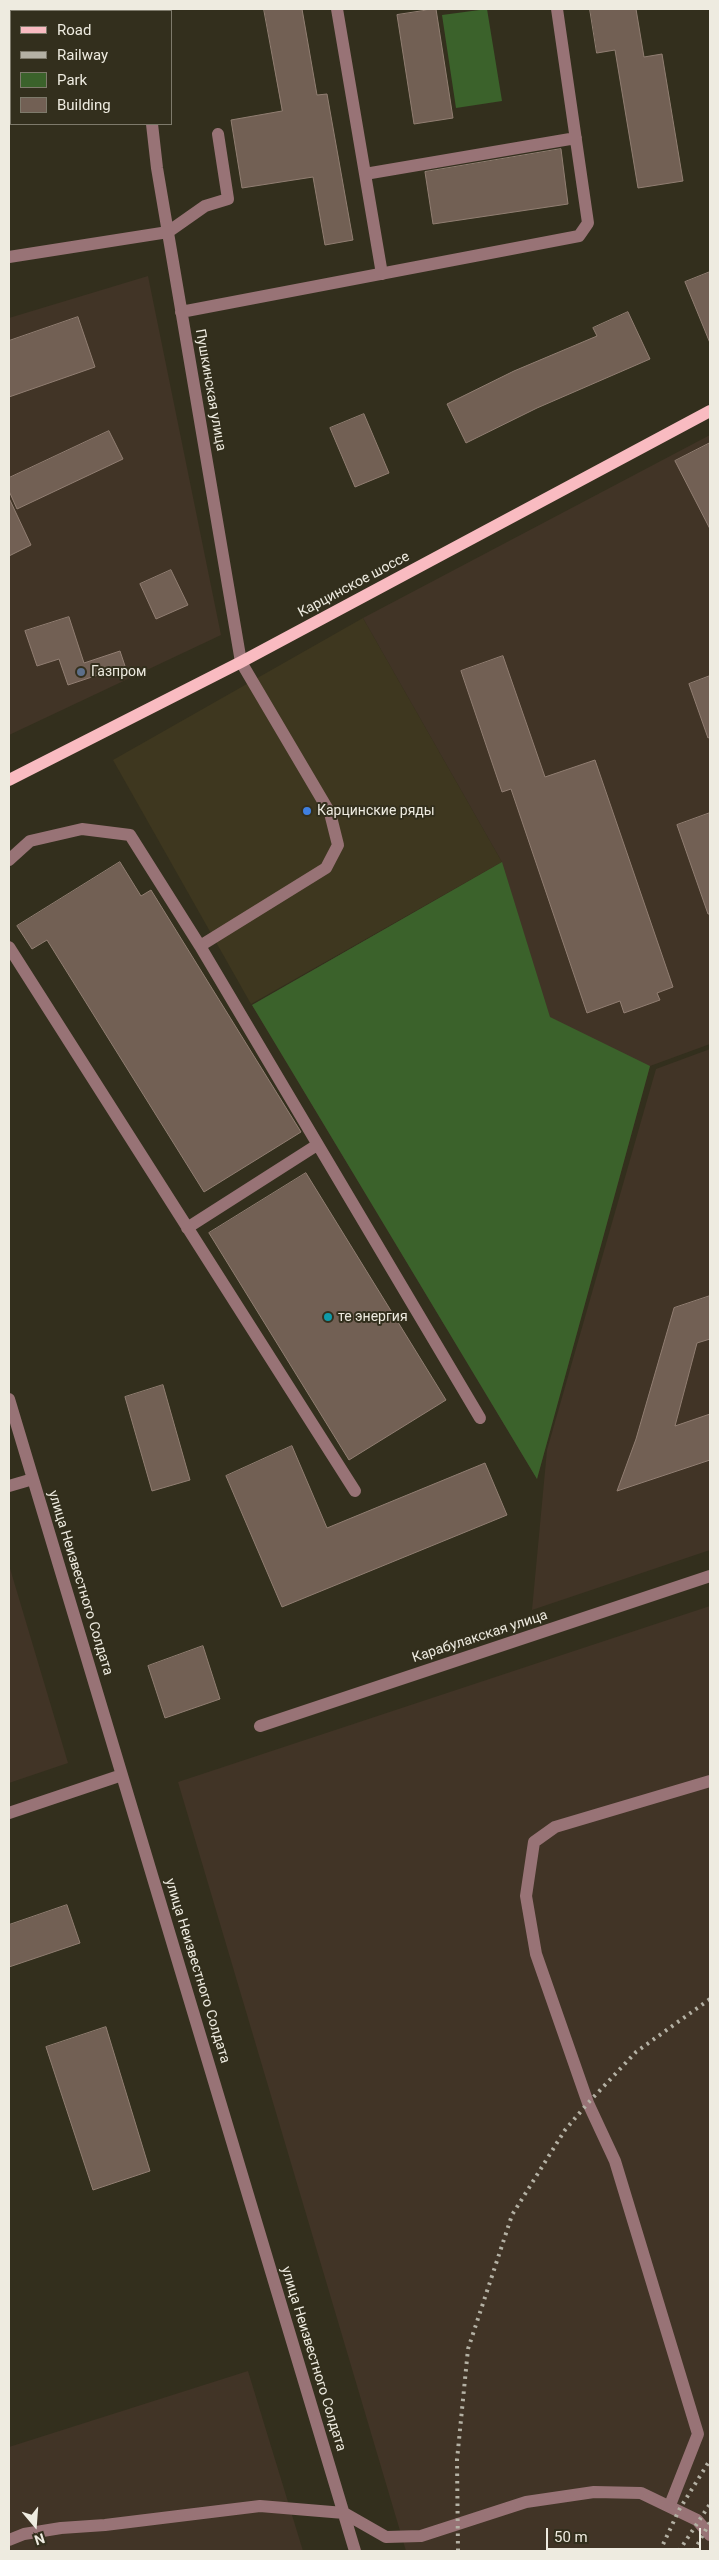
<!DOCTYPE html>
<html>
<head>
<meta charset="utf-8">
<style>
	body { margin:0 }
	#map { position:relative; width:719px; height:2560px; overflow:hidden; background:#332f1d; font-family:Roboto,sans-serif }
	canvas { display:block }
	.frame { position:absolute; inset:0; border:10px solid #eeebe0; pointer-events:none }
	.legend { position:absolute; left:10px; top:10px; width:162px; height:115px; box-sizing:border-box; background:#332f1d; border:1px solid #7e7a6b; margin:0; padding:6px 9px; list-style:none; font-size:15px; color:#eeebe0 }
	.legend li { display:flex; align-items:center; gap:10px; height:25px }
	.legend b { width:25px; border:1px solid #7e7a6b }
	.north { position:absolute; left:10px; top:2500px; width:50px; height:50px; -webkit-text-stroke:4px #332f1d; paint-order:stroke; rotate:162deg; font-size:14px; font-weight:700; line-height:20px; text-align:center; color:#eeebe0 }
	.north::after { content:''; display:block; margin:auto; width:18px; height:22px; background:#eeebe0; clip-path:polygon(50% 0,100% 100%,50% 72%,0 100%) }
	.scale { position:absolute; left:546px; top:2528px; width:155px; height:22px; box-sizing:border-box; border:2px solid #eeebe0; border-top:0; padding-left:6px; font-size:15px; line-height:18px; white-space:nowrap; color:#eeebe0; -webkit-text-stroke:4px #332f1d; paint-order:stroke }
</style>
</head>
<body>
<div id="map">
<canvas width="719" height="2560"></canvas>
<div class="frame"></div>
<ul class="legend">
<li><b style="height:6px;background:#f9bbc1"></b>Road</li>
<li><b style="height:6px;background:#b4b1a4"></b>Railway</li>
<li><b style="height:14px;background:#3b622b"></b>Park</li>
<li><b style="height:14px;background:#726054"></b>Building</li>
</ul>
<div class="north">N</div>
<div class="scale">50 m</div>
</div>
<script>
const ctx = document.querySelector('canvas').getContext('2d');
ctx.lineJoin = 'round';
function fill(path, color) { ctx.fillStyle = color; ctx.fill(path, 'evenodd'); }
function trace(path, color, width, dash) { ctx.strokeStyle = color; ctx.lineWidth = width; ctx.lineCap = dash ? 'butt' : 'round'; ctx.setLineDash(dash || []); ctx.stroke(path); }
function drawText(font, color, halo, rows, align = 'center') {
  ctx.font = font + ' Roboto,sans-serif'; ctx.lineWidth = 4; ctx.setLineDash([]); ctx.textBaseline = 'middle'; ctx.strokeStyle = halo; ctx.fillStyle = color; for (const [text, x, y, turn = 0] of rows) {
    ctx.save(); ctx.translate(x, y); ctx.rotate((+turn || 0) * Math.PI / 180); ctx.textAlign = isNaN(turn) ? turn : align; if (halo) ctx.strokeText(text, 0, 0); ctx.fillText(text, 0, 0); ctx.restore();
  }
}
const built = new Path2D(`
	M363,618L502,862L251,1004L113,760Z`);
const industrial = new Path2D(`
	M148,276L221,635L9,735V318Z
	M710,435V1044L650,1066L537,1479L252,1005L502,862L363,618Z
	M710,1049V1550L532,1610L547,1450L656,1069Z
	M9,1565L68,1763L9,1783Z
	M710,1606V2551H406L178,1782Z
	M248,2371L303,2551H9V2447Z`);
const green = new Path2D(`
	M487,9L502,101L456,108L442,15Z
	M502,862L550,1017L650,1066L537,1479L252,1005Z`);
const building = new Path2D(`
	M264,9H302L317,95L327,94L353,240L325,245L313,177L242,188L231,120L282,111Z
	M436,9L453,118L414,124L397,15Z
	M590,9H636L644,57L662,54L683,181L638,188L615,50L597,53Z
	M561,149L568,204L433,224L425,172Z
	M710,272V343L685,282Z
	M628,312L650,359L537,408L466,443L447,404L514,371L597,336L593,328Z
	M78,317L95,367L9,397V341Z
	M364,414L389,473L355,487L330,428Z
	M109,431L123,459L17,509L9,491V478Z
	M710,443V529L675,461Z
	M9,498L31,545L9,556Z
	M171,570L188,605L156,619L140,584Z
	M69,617L84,663L120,651L125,666L68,685L59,659L37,666L25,631Z
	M503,656L545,777L595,760L673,987L657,993L660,1000L624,1013L620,1001L587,1013L511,789L502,792L461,671Z
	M710,676V737L708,738L689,684Z
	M710,813V914H708L677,825Z
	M120,862L141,896L151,890L301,1132L204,1192L47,940L32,949L17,926Z
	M306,1173L446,1400L349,1460L209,1233Z
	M710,1296V1339L697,1343L675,1426L710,1414V1460L617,1491L636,1439L674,1308Z
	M163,1385L190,1480L152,1491L125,1397Z
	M292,1446L327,1528L485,1463L507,1515L282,1607L226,1476Z
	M203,1646L220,1699L165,1718L148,1666Z
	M67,1905L80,1943L9,1967V1925Z
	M106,2027L150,2171L93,2190L46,2047Z`);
const minor = new Path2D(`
	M139,9V11
	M337,9L382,274
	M152,124L157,168L241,662L330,813L338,845L326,868L200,946
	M365,174L576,138
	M9,257L168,232L205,206L228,199L218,134
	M181,312L579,236L588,223L557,9
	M9,860L30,841L82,829L130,835L200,946L480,1418
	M9,947L355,1491
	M187,1228L317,1145
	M9,1399L355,2551
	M9,1486L33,1479
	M260,1726L710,1576
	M9,1813L122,1775
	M670,2505L698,2434L615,2161L588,2103L536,1954L526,1896L534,1842L555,1827L710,1781
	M9,2540L24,2534L61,2528L105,2525L260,2506L344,2513L386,2537L421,2536L526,2502L594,2492L641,2493L697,2520L710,2535`);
const major = new Path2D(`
	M9,780L241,662L710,411`);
const rail = new Path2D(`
	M458,2551L457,2460L468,2349L512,2215L565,2130L588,2103L636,2052L710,1999
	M660,2551L679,2510L710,2460
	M679,2551L710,2504
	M694,2551L710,2522`);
const markers = [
	[81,672,5,"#5c6f8a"],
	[307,811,5,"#3f7fe0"],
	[328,1317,5,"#0f9aa8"]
];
const streetNames = [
	["Пушкинская улица",210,390,80],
	["Карцинское шоссе",354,585,-28],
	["улица Неизвестного Солдата",80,1583,73],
	["Карабулакская улица",480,1637,-18],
	["улица Неизвестного Солдата",197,1971,73],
	["улица Неизвестного Солдата",313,2359,73]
];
const poiNames = [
	["Газпром",91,672],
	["Карцинские ряды",317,811],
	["те энергия",338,1317]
];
fill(built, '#3e371f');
fill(industrial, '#413426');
fill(green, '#3b622b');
fill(building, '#726054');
trace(building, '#917e72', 1);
trace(minor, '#987376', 12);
trace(major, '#f9bbc1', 12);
trace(rail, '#b4b1a4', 4, [2.5, 5]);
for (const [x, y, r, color] of markers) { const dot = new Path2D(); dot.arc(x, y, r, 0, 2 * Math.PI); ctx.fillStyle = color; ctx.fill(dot); trace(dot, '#332f1d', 2); }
drawText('14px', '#eeebe0', '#332f1d', streetNames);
drawText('14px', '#eeebe0', '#332f1d', poiNames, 'left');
</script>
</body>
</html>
